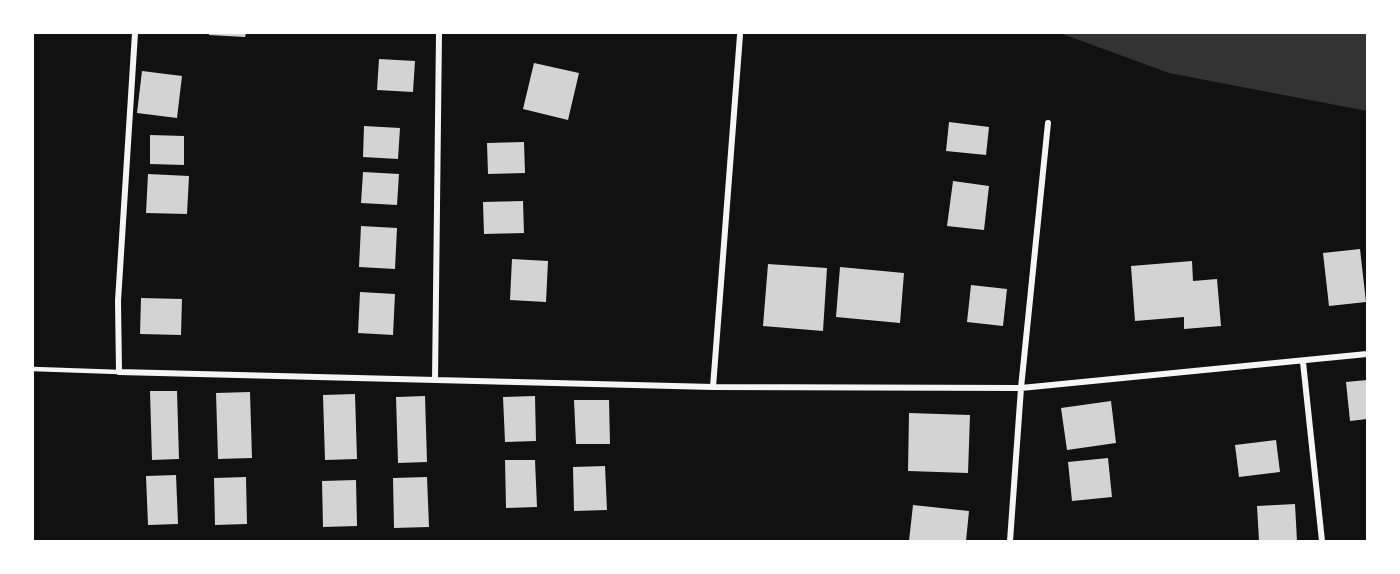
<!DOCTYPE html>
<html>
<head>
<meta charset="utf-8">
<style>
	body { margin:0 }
	#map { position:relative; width:1400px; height:574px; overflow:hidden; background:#111; font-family:Manrope,sans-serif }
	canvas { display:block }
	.frame { position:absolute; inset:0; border:34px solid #fff; pointer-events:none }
</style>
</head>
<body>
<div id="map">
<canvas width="1400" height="574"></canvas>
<div class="frame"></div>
</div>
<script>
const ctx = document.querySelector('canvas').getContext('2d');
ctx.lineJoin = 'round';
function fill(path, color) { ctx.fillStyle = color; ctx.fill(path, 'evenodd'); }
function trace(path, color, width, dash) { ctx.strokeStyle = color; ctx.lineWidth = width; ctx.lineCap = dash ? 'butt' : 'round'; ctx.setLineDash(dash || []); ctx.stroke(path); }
const water = new Path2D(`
	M1060,33H1367V111L1169,73Z`);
const building = new Path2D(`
	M209,33H246L245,37L209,35Z
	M379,59L415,61L413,92L377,90Z
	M534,63L579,73L568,120L523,109Z
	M142,71L182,76L177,118L137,113Z
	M949,122L989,127L986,155L946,151Z
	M364,126L400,128L398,159L363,157Z
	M150,135L184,136V165L150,164Z
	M524,142L525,173L488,174L487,143Z
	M363,172L399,174L397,205L361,203Z
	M148,174L189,176L187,214L146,213Z
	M953,181L989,186L984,230L947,226Z
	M523,201L524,233L484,234L483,202Z
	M361,226L397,228L395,269L359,267Z
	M1360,249L1366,302L1329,306L1323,253Z
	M512,259L548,261L546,302L510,300Z
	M1192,261L1193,281L1217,279L1221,326L1184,329V317L1135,321L1131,266Z
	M768,264L827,268L823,331L763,326Z
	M840,267L904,273L900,323L836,317Z
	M971,285L1007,289L1003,326L967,322Z
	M360,292L395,294L393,335L358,333Z
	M141,298L182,299L181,335L140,334Z
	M1367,380V419L1350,421L1346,382Z
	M150,391H177L179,459L152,460Z
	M250,392L252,458L218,459L216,393Z
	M355,394L357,459L325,460L323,395Z
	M425,396L427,462L398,463L396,397Z
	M535,396L536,441L505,442L503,397Z
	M574,400H609L610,444H576Z
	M1111,401L1116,443L1067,450L1061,408Z
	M909,413L970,415L968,473L908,471Z
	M1276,440L1280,472L1239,477L1235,445Z
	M1108,458L1112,497L1072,501L1068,462Z
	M505,460H535L537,507L506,508Z
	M605,466L607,510L574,511L573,467Z
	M176,475L178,524L148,525L146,476Z
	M246,477L247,524L215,525L214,478Z
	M427,477L429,527L394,528L393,478Z
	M356,480L357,526L323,527L322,481Z
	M1295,504L1297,541H1259L1257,506Z
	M913,505L969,511L966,541H909Z`);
const service = new Path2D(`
	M33,369L119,372`);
const minor = new Path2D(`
	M135,33L118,301L119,372L713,387L1021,388L1367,354
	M1303,362L1322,541
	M435,380L439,33
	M713,387L740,35
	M1010,541L1021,388L1048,123`);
fill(water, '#333');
fill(building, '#d3d3d3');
trace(service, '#f5f5f5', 4.5);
trace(minor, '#f5f5f5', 6);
</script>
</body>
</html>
